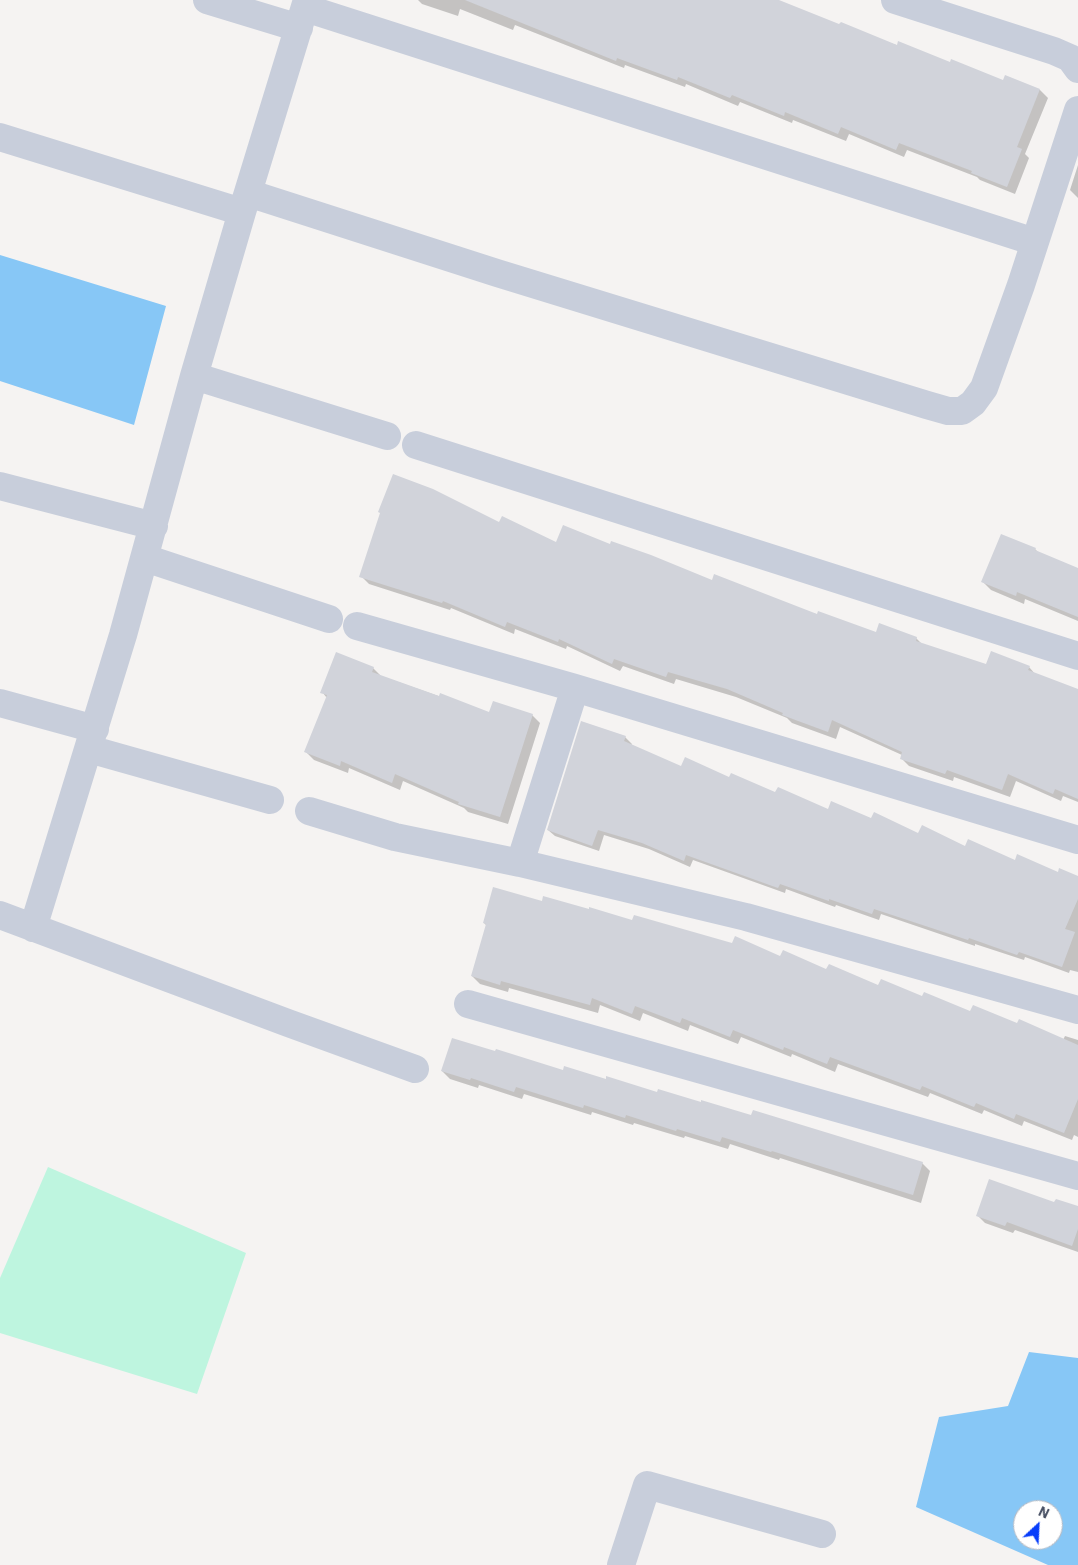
<!DOCTYPE html>
<html>
<head>
<meta charset="utf-8">
<style>
	body { margin:0 }
	#map { position:relative; width:1078px; height:1565px; overflow:hidden; background:#f5f3f2; font-family:"IBM Plex Sans",sans-serif }
	canvas { display:block }
	.north { position:absolute; left:1013px; top:1500px; width:50px; height:50px; box-sizing:border-box; background:#fff; border:1px solid #b6b9c1; border-radius:50%; rotate:25deg; font-size:14px; font-weight:700; line-height:20px; text-align:center; color:#485063 }
	.north::after { content:''; display:block; margin:auto; width:18px; height:22px; background:#073dfa; clip-path:polygon(50% 0,100% 100%,50% 72%,0 100%) }
</style>
</head>
<body>
<div id="map">
<canvas width="1078" height="1565"></canvas>
<div class="north">N</div>
</div>
<script>
const ctx = document.querySelector('canvas').getContext('2d');
ctx.lineJoin = 'round';
function fill(path, color) { ctx.fillStyle = color; ctx.fill(path, 'evenodd'); }
function trace(path, color, width, dash) { ctx.strokeStyle = color; ctx.lineWidth = width; ctx.lineCap = dash ? 'butt' : 'round'; ctx.setLineDash(dash || []); ctx.stroke(path); }
const green = new Path2D(`
	M48,1167L246,1253L197,1394L0,1333V1278Z`);
const water = new Path2D(`
	M0,255L166,306L134,425L0,381Z
	M1029,1352L1078,1358V1565H1048L916,1507L939,1417L1008,1406ZM1023,1510H1053V1540H1023Z`);
const shadow = new Path2D(`
	M418,0H765L1004,82L1006,76L1040,90L1048,98L1025,154L1029,158L1015,194L980,180L977,177L907,150L904,157L849,134L846,141L793,120L792,123L740,102L738,106L686,84L685,87L625,65L624,68L515,25L513,30L460,9L458,16L422,4Z
	M1078,165V198L1070,190Z
	M500,523L557,543L713,582L877,633L916,638L922,644L987,665L1029,667L1036,675L1078,690V802L1063,796L1061,801L1016,781L1010,797L954,777L953,781L909,766L901,758L902,755L840,727L836,739L792,723L787,718L736,697L676,679L674,684L623,666L620,671L567,646L566,649L515,629L514,634L451,608L450,610L369,584L361,576Z
	M1035,549L1040,554L1078,570V621L1025,599L1024,604L991,590L983,582Z
	M373,668L381,676L490,714L532,715L540,723L508,824L468,812L464,808L403,781L400,790L349,768L348,773L314,760L306,752L327,698L322,692Z
	M625,737L632,744L631,746L681,768L730,779L829,811L872,820L1015,862L1078,878V972L1070,970L1069,973L1025,957L1024,960L975,944V946L881,914L879,920L836,905L835,907L786,889L785,893L693,860L690,867L649,849L604,835L599,851L555,836L548,830Z
	M542,903L633,921L781,957L971,1013L1018,1025L1063,1040L1065,1036L1078,1040V1137L1074,1135L1072,1140L1024,1121L1022,1126L984,1110L982,1114L930,1093L928,1097L838,1064L835,1072L792,1054L791,1057L741,1037L738,1044L690,1025L688,1031L643,1013L640,1021L600,1005L598,1013L509,988L508,992L480,984L472,976L487,926L484,923Z
	M442,1071L564,1072L606,1080L752,1117L922,1163L930,1171L921,1203L780,1158L779,1160L730,1144L728,1149L685,1136L684,1138L634,1123L633,1125L592,1112L591,1115L524,1094L522,1099L479,1085L478,1088L450,1079Z
	M1055,1204L1078,1208V1252L1015,1230L1013,1233L985,1223L977,1215Z`);
const building = new Path2D(`
	M465,0H779L839,24L841,22L897,45L898,41L950,62L951,59L1003,80L1005,75L1040,89L1017,147L1022,149L1007,187L971,173L972,171L899,143L896,150L841,127L838,134L785,112L784,116L732,95L730,98L678,77L677,80L617,58L616,61Z
	M393,474L433,489L499,522L502,516L556,542L563,525L610,544L611,541L651,555L712,580L714,574L817,614L818,611L876,632L879,623L917,637L916,641L986,664L991,651L1030,666L1028,670L1078,689V799L1055,789L1053,794L1008,774L1002,790L947,770L945,774L900,759L902,752L832,720L828,732L782,715L783,713L727,689L668,672L666,677L614,659L612,664L559,639L558,642L507,622L505,627L443,601L442,603L359,577L380,513L378,512Z
	M1001,534L1036,548L1035,550L1078,568V617L1017,592L1016,596L981,582Z
	M336,652L374,667L372,672L439,696L440,693L489,712L493,701L533,714L500,817L458,804L459,802L395,774L392,783L341,761L340,766L304,752L327,695L320,693Z
	M581,721L626,736L624,741L681,766L685,757L729,777L731,773L775,792L778,787L828,809L831,801L871,818L874,812L918,833L922,825L965,846L968,839L1015,860L1017,854L1058,872L1059,868L1078,876V899L1065,929L1075,932L1062,967L1019,952L1017,955L969,938L968,940L874,909L872,914L829,899V901L780,884L778,888L686,855L684,861L642,843L598,830L592,846L547,830Z
	M493,887L542,901L543,896L589,909V907L632,920L634,915L732,943L735,936L780,956L783,950L826,969L829,964L878,985L881,979L922,996L924,992L970,1011L973,1005L1017,1023L1019,1019L1078,1045V1099L1064,1133L1016,1114L1014,1119L976,1103L974,1107L922,1086L920,1090L830,1057L827,1064L784,1047L783,1050L733,1030L730,1037L682,1018L680,1023L635,1006L632,1014L592,998L590,1005L501,981L500,985L471,976L486,924L483,923Z
	M452,1038L495,1051L496,1049L563,1070L564,1066L606,1079V1076L657,1092L658,1089L701,1102V1100L751,1115L753,1110L923,1162L913,1195L772,1151L771,1152L722,1137L720,1142L677,1129L676,1131L626,1115L625,1118L584,1105L583,1108L516,1087L514,1092L471,1078L470,1080L441,1071Z
	M989,1179L1054,1202L1056,1199L1078,1206V1229L1072,1246L1007,1222L1005,1226L976,1216Z`);
const minor = new Path2D(`
	M207,0L299,28
	M895,0L1054,51L1070,58L1078,69
	M305,8L1035,242
	M0,137L242,212
	M248,193L497,273L927,405L948,411H962L973,403L984,388L1021,285L1078,110
	M194,376L387,436
	M416,445L1078,656
	M0,486L154,526
	M145,558L329,619
	M357,626L575,688L1078,840
	M0,703L95,729
	M89,749L270,800
	M309,811L395,837L520,863L746,917L1078,1010
	M520,863L575,688
	M0,915L288,1023L415,1069
	M33,928L123,635L194,376L242,212L307,0
	M468,1004L1078,1176
	M621,1565L647,1485L822,1534`);
fill(green, '#bef5df');
fill(water, '#87c7f6');
fill(shadow, '#0003');
fill(building, '#d1d3da');
trace(minor, '#c8cedb', 28);
</script>
</body>
</html>
